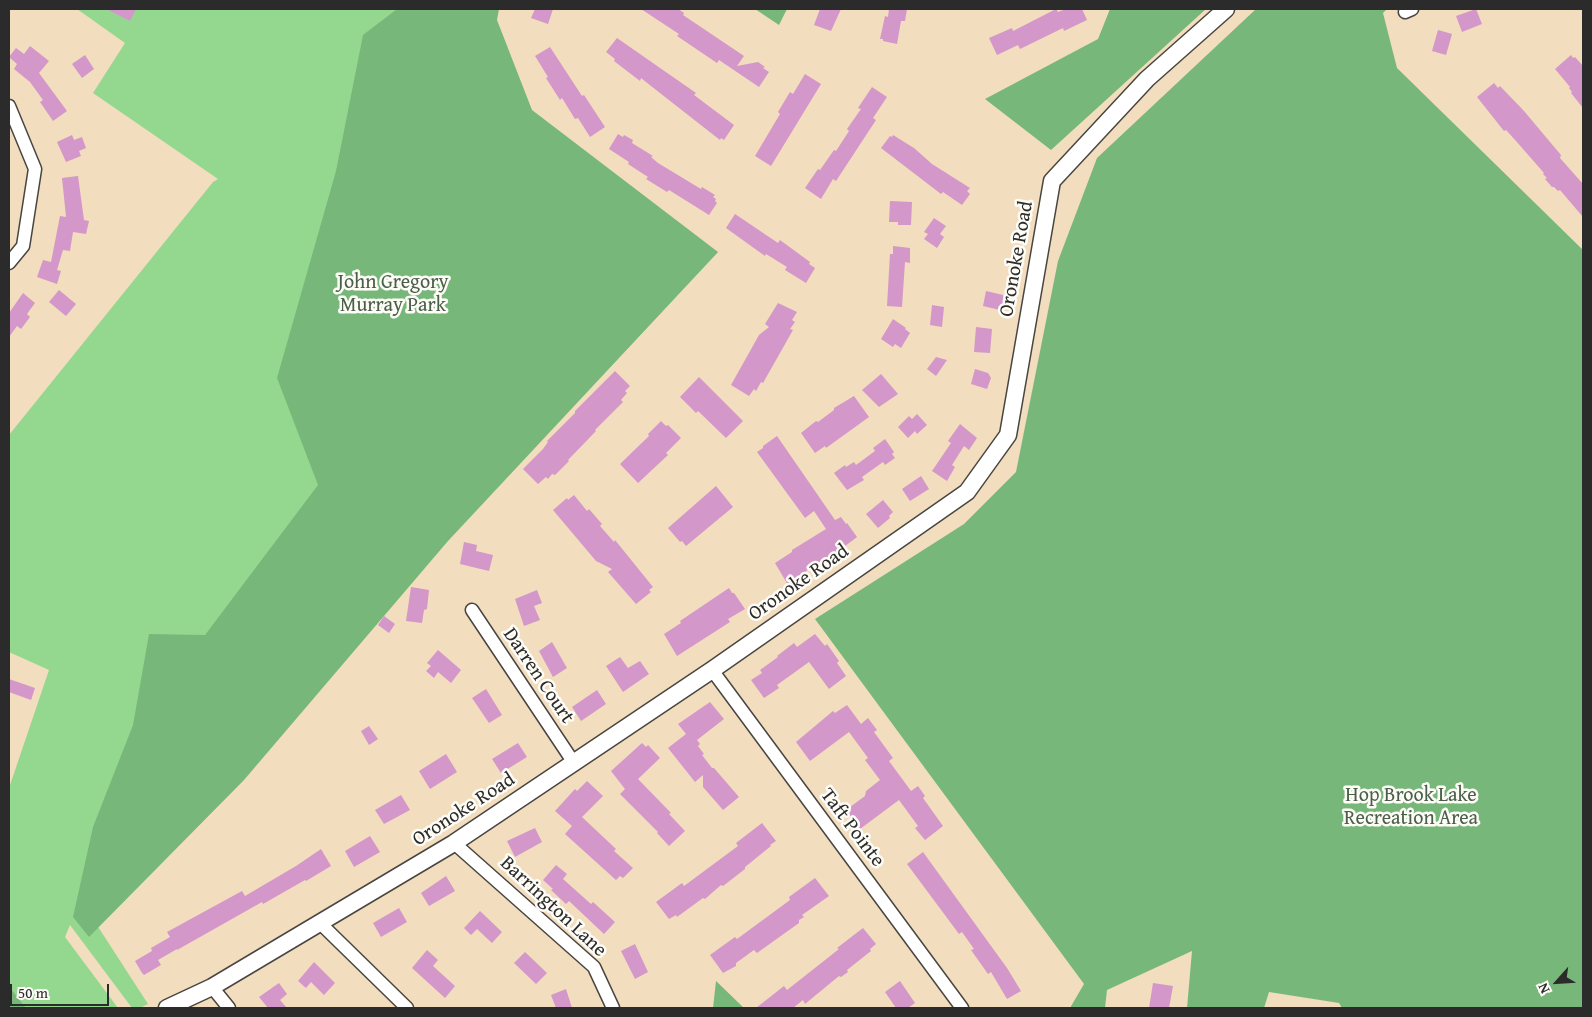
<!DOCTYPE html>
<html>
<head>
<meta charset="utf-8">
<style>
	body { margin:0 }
	#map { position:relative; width:1592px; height:1017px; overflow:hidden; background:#f2ddbe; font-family:"Gentium Book Plus",serif }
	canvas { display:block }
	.frame { position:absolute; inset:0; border:10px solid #2b2b2b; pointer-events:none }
	.north { position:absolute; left:1532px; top:957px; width:50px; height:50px; -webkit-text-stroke:4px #fdfcf7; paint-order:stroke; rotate:244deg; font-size:14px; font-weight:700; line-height:20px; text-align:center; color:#2b2b2b }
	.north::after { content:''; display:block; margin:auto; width:18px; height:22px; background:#2b2b2b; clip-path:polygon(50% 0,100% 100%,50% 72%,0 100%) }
	.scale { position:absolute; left:10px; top:984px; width:99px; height:22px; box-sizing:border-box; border:2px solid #2b2b2b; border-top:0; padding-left:6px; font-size:15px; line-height:18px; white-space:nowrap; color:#2b2b2b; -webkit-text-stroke:4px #fdfcf7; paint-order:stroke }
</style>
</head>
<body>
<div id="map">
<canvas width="1592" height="1017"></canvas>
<div class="frame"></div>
<div class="north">N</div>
<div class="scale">50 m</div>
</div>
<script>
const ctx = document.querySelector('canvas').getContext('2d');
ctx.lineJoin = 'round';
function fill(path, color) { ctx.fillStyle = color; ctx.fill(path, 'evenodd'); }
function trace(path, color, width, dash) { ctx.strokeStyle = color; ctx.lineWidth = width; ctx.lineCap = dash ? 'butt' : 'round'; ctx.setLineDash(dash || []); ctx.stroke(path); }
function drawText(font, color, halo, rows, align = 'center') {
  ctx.font = font + ' "Gentium Book Plus",serif'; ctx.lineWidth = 5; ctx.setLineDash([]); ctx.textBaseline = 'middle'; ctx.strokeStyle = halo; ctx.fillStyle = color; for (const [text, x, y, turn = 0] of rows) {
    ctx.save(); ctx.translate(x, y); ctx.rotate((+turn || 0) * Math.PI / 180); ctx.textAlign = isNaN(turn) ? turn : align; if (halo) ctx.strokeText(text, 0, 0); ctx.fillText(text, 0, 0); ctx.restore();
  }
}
const green = new Path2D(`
	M77,9H487L418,62L718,252L93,919L148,1004L140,1008H132L70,925L65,937L118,1008H26L9,986V788L49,670L9,652V435L213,182L218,179L93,93L125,43Z`);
const forest = new Path2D(`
	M397,9H499L497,20L532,110L718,252L448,541L244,780L89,937L73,917L93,827L133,725L149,634L205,635L318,485L277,378L336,171L363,35Z
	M755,9H787L779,25Z
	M1110,9H1206L1051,150L985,99L1098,39Z
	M1256,9H1387L1383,13L1397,68L1583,250V1008H1342L1339,1003L1269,992L1264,1008H1187L1192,951L1107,990L1105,1008H1070L1084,984L815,619L964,524L1016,472L1058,261L1097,158Z
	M716,981L744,1008H713Z
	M9,986L26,1008H9Z`);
const building = new Path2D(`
	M106,9H136L130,21Z
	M535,9H553L548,24L531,18Z
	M641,9H678L684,13L683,15L744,56L737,66L758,62L765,67L763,68L769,72L759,87L719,60L717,63L677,36L679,34Z
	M820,9H841L831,31L814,25Z
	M889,9H907L905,21H901L897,44L883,41V39H880L885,16L888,17Z
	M1056,9L1058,12L1066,9H1082L1087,20L1064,31L1063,28L1020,49L1018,45L997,55L989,38L1012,28L1013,31Z
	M1476,9L1482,24L1462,32L1456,16Z
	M1438,30L1452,34L1446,55L1432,51Z
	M617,38L696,93L694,95L734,125L724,140L721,138L720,140L651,86L641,78L640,81L614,61L615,59L606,52Z
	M30,46L49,61L39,73L67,111L53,121L40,102L43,100L30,82L14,69L17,64L9,57L16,48L24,54Z
	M550,47L582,96L584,95L605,127L590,137L578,118L575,119L562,98L560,100L546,78L548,77L535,56Z
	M85,55L94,69L82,78L72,64Z
	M1571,55L1573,58L1575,57L1583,66V108L1571,93L1572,92L1569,88L1570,87L1555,69Z
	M805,74L821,84L771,166L755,156L780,114L778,112L790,92L793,94Z
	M1494,83L1498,88L1500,86L1524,111L1550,142L1561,155L1560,158L1583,184V217L1560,190L1558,191L1554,187H1552L1545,179L1547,178L1543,174L1544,173L1516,141L1506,130L1504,131L1477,97Z
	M872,87L887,97L873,118L876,120L836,181L833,179L821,199L805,188L818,169L820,170L834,150L836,151L849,131L847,129L861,109L858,108Z
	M618,134L623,137L624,135L633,140L632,143L653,156L651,157L658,163L701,189L702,187L715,195L713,197L716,199L715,201L717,203L709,215L669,190L667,192L646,179L648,177L628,164L629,162L609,149Z
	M72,135L74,140L82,137L86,148L79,151L81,156L66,162L57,142Z
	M893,135L914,148L932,164L970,188L967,191L970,194L962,205L943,192L941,194L881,148L890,136L892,137Z
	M78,176L84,220L89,221L86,234L73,232L70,251L63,250L57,270L61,271L57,284L37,277L43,260L51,262L60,216L66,217L62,178Z
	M890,201L912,202L911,225H898V222H889Z
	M735,214L778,243L780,240L810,262L809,264L815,268L806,283L785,270L787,267L766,254L765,256L726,228Z
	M934,218L946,226L940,234L944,237L937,248L924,239L928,234L924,232Z
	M893,246L910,248V263L905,262L902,307L887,306L890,254H893Z
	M59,290L76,304L66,316L49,302Z
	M986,291L1003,295V296L1007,297L1004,311L983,306Z
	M23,293L35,303L27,314L30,317L21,329L17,326L9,337V313Z
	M778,303L797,312L792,320L795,322L790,329L793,330L763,383L761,382L756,391L754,389L749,396L731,385L759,335L769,327L765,324Z
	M932,305L944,307L942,327L930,325Z
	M893,319L906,328L905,329L910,333L901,348L895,344L893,347L881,339Z
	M976,327L992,329L990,353L974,352Z
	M936,357L947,360L936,376L927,369Z
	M975,369L988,373L991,378L987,389L971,384Z
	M615,371L630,386L625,391L627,393L621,400L623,402L595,430L596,431L568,460L569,461L555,475L552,474L548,479L546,477L538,484L523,469L543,449L548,442L547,441L575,413V411Z
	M881,374L898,394L879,407L862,390Z
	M699,377L743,421L726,438L698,411L696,413L680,397Z
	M854,396L869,417L826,448L825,446L815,453L801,433L816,421L818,422L834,410V408Z
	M917,414L927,425L917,434L915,431L908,438L898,427L909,416L912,419Z
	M661,421L666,426L668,425L681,438L666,453L668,455L638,483L620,464L649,436L648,434Z
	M960,424L977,438L969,450L964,446L952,465L955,467L947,481L932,471L951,443L948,441Z
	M777,436L835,520L841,517L846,524L847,523L857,537L824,562L821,561L806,571V574L788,585L775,563L792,552V550L826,529L814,511L805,518L757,452L763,448V446Z
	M885,439L894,452L892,454L895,458L885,465L883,462L862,477L864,480L847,490L834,473L845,465L846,467L854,462L856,465L875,451L873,448Z
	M921,476L929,489L910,501L902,489Z
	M716,486L733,507L686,546L682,541L680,542L668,528Z
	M574,495L587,511L589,509L602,524L600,526L614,542L615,540L653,587L649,590L651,592L636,604L608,572L612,569L596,561L553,510L567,498L568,500Z
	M883,500L893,512L889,516L890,518L878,528L866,514Z
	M464,542L477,545L476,551L493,555L489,571L460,564Z
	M411,587L429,590L427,609L424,610L422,623L406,621Z
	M729,588L732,593H734L745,609L728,619L730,622L677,656L664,634L681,623L680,621Z
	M537,590L542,603L534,606L540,620L524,626L515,599Z
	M384,616L395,624L389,633L378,625Z
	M815,634L825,646L827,644L839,661L837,663L846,676L829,689L809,662L777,685L779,688L764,698L751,680L762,673L760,670L778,657L777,656L794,643L797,647Z
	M552,642L567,668L553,677L539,651Z
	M438,650L461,670L451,683L438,672L434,678L426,671L431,666L427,663Z
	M620,657L628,668L640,661L649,674L623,692L606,666Z
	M9,679L35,688L31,700L9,692Z
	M486,689L502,715L489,723L472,698Z
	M597,690L606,704L581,721L572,707Z
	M710,702L724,719L697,740L700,744L698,746L704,754L702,755L712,768H714L739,797L723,810L703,787V775L695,782L668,748L686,734L678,724Z
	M847,705L861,724L868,718L877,730L874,732L893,758L889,761L911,791L918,786L925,796L923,798L943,826L925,840L915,828L918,826L899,800L860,829L846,810L865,796L866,791L880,780L865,760L868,758L849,732L810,761L796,742L833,711L835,713Z
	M369,726L378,739L369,745L361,731Z
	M518,743L527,757L501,773L492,759Z
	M642,743L646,747L648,745L660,758L638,779L671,813L669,814L685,831L669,846L657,833L658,832L620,794L625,789L611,771Z
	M446,754L457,772L430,789L419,771Z
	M587,781L603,796L582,817L616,849L614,851L633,868L623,878L620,876L616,880L565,834L572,826L555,811L575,789L577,791Z
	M401,795L410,810L384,824L375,810Z
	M762,823L776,841L770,845L771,846L745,867V869L723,886L721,885L705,899L703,898L677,917L676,915L669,919L656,902L682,883L684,886L738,846L736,843Z
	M535,828L542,842L515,857L507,841Z
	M370,836L380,852L354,867L345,851Z
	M321,849L331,866L306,881L305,880L263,904L262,902L177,950V949L158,960L161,965L144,975L142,973L135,961L152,951L151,948L170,937L167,932L242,891L245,896L296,866Z
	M923,852L1007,968L1021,991L1007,999L991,972L988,974L971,950L974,949L962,932L959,934L907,864Z
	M556,865L567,874L563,879L591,904L593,902L615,922L604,934L569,901L566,904L551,890L553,889L543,880Z
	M446,876L455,891L429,906L421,893Z
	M815,878L829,896L802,915L804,917L799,920V923L757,953L754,950L736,963V966L723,973L710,955L735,937L737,939L790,900L789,897Z
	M399,908L407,922L381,937L373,923Z
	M480,911L502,932L492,943L477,929L471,935L464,928Z
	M863,928L876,944L870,949L871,951L847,970L848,972L841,977L839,976L805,1004L803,1000L793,1008H756L784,986L787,990L839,949L837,948Z
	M635,944L648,972L635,979L621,951Z
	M427,950L438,960L433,966L455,986L445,998L412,968Z
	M525,952L547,973L536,984L514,963Z
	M314,962L335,983L324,995L311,982L306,988L298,981Z
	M900,981L915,1003L908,1008H896L885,992Z
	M279,983L287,994L280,1000L287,1008H268L259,997Z
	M1153,983L1173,986L1169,1008H1149Z
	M566,989L572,1008H556L551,995Z`);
const minor = new Path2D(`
	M1405,12L1412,9
	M9,106L35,169L23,246L9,263
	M472,610L574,763
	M712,670L962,1008
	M454,843L594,967L613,1008
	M320,923L407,1008
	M212,987L229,1008`);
const tertiary = new Path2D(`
	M167,1008L212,987L454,843L712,670L967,492L1008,435L1052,181L1147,79L1226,9`);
const streetNames = [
	["Oronoke Road",1017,259,-80],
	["Oronoke Road",799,583,-35],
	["Darren Court",538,676,56],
	["Oronoke Road",464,810,-33],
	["Taft Pointe",852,828,53],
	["Barrington Lane",553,907,43]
];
const parkNames = [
	["John Gregory",393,283],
	["Murray Park",393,306],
	["Hop Brook Lake",1411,796],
	["Recreation Area",1411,819]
];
fill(green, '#94d890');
fill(forest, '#77b87a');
fill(building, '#d397c9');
trace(minor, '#494641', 15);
trace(tertiary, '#494641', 19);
trace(minor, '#fff', 12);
trace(tertiary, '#fff', 16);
drawText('20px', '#2b2b2b', '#fdfcf7', streetNames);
drawText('20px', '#4a5f49', '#fdfcf7', parkNames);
</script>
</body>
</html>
